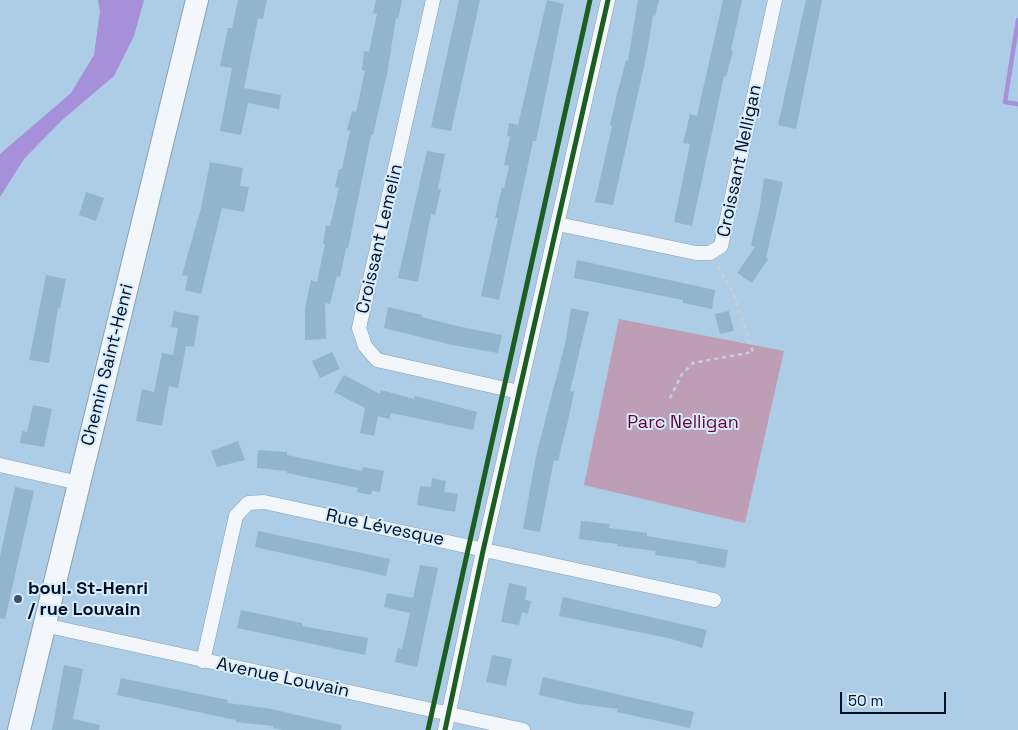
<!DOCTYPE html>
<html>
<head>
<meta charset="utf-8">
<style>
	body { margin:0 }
	#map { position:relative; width:1018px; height:730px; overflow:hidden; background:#adcce5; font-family:"Space Grotesk",sans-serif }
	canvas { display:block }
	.scale { position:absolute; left:840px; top:692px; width:106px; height:22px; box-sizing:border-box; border:2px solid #001020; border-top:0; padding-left:6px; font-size:15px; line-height:18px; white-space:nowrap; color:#001020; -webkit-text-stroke:4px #d5ebfe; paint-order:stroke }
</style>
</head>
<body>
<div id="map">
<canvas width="1018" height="730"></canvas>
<div class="scale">50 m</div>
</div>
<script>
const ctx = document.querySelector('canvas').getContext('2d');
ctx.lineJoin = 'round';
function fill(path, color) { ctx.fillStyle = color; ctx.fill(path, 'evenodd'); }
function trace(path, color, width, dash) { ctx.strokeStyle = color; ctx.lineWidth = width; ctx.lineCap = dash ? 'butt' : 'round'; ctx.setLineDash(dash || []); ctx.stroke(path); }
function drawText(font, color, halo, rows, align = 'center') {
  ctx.font = font + ' "Space Grotesk",sans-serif'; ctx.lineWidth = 4; ctx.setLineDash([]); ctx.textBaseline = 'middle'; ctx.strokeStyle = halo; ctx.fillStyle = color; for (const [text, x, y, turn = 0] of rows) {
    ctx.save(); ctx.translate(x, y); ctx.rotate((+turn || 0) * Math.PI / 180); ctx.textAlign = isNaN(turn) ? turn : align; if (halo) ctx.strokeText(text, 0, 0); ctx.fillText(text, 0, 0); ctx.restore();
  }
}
const green = new Path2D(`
	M619,319L784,351L745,523L584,485Z`);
const water = new Path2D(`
	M98,0H144L134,36L114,76L61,121L24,159L0,197V154L71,93L94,55L100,11Z`);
const stream = new Path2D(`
	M1018,20L1005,102L1018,104`);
const building = new Path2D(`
	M238,0H267L263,19L258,18L244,88L281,95L279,109L248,103L241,135L220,131L232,68L220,66L228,28H232Z
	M376,0H402L398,19L396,18L387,74L373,135H371L348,248H346L340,277L337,276L330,304L325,303L326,339L305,340V309L311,280L317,282L325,244H323L326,225L330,226L339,188L335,187L339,169H342L350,131L347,130L352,111L356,112L365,71L362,70L364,51L369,52L377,14L373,13Z
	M459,0H480L451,131L431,127Z
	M547,0L564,4L536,141H533L499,300L481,296L498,218H495L502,187L504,188L509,166L504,165L510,137L507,136L509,123L518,125Z
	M638,0H659L655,16L653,15L647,53L613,205L595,202L612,126L610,125L616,98L626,60L628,61Z
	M723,0H742L731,50L733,51L726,77L724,76L692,226L674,222L690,144L683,143L690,114L697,116Z
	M806,0H822L796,129L778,125Z
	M427,151L445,154L438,189H441L435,215L431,214L418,282L398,278Z
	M210,162L243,168L240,186L249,187L244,212L222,208L201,294L185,290L188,276L182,275L201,208Z
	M764,178L783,182L766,258L768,259L752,283L737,273L755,247L751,245L760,206Z
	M86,192L104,198L96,221L79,215Z
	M577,260L715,290L712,309L683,303V300L574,278Z
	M46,275L66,279L60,308H58L49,363L29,360Z
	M388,307L422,315V317L457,326L502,335L498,353L452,345L384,328Z
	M571,308L589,312L570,391L574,392L568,421L558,461L554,460L540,532L523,529L536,456L565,344Z
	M174,311L199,316L194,347L186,346L178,388L169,386L162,426L136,421L142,389L154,392L162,353L173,355L178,328L171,327Z
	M729,311L734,331L720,334L715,314Z
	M332,352L340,369L320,378L312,361Z
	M344,375L380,394L381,390L414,399L415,396L477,412L473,430L391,413L389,419L378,416L374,436L360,433L365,408L334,392Z
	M33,405L52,409L44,447L20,443L22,431L27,432Z
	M238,441L245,460L217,467L211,451Z
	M258,450L287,452V455L362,471L363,467L384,471L380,492L372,491L371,495L357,492L358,488L287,473V471L257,468Z
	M432,478L446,481L444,492L458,494L455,512L417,505L420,486L431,487Z
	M15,487L34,491L5,619L0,618V556Z
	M581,521L610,524L609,528L647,533V536L728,550L725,568L696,563L697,561L655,555L656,551L617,546V544L579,539Z
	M258,531L390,559L386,576L255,547Z
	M420,565L438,568L417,667L395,662L398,648L402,649L410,613L384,607L387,593L413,598Z
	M509,583L527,587L525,600L531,601L528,614L522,612L519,625L501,622Z
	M563,597L707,630L702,648L668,638L559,616Z
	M241,610L302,623V626L368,638L365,655L237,628Z
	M492,655L512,659L506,686L486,682Z
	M64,665L83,669L73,719L100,725L99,730H52Z
	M543,677L694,712L690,728L617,712L618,709L579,704L539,695Z
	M121,678L228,700L227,703L266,708L342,725L341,730H282L273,728V726L236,722V720L117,695Z`);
const path = new Path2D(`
	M670,398L682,374L693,363L753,352L734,295L717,265`);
const street = new Path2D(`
	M433,0L359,328L365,346L377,360L519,392
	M558,224L696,253H710L721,246L775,0
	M0,465L79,483
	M44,625L523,730
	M203,661L236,516L248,503L264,502L714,600
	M445,730L483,551L608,0`);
const primary = new Path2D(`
	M19,730L197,0`);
const cycleway = new Path2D(`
	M428,730L590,0
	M445,730L483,551L608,0`);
const markers = [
	[18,599,5,"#3d5265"]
];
const streetNames = [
	["Croissant Nelligan",740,161,-78],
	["Croissant Lemelin",380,239,-77],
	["Chemin Saint-Henri",108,365,-76],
	["Rue Lévesque",385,528,12],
	["Avenue Louvain",283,678,12]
];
const parkNames = [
	["Parc Nelligan",683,423]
];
const poiNames = [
	["boul. St-Henri",28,589],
	["/ rue Louvain",28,610]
];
fill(green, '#be9eb5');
fill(water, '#a790da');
trace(stream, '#a790da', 4.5);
fill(building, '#93b4cd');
trace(street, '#88a1b4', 15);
trace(primary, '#88a1b4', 24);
trace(path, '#c6cfd7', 2.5, [4, 4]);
trace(street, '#f3f7fb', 14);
trace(primary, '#f3f7fb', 22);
trace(cycleway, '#1b5e20', 5);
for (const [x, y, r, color] of markers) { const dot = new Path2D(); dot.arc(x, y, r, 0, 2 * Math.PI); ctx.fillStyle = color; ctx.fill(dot); trace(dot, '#d5ebfe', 2); }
drawText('18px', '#001020', '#d5ebfe', streetNames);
drawText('18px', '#6e0131', '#d5ebfe', parkNames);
drawText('bold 18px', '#001020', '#d5ebfe', poiNames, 'left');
</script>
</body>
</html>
